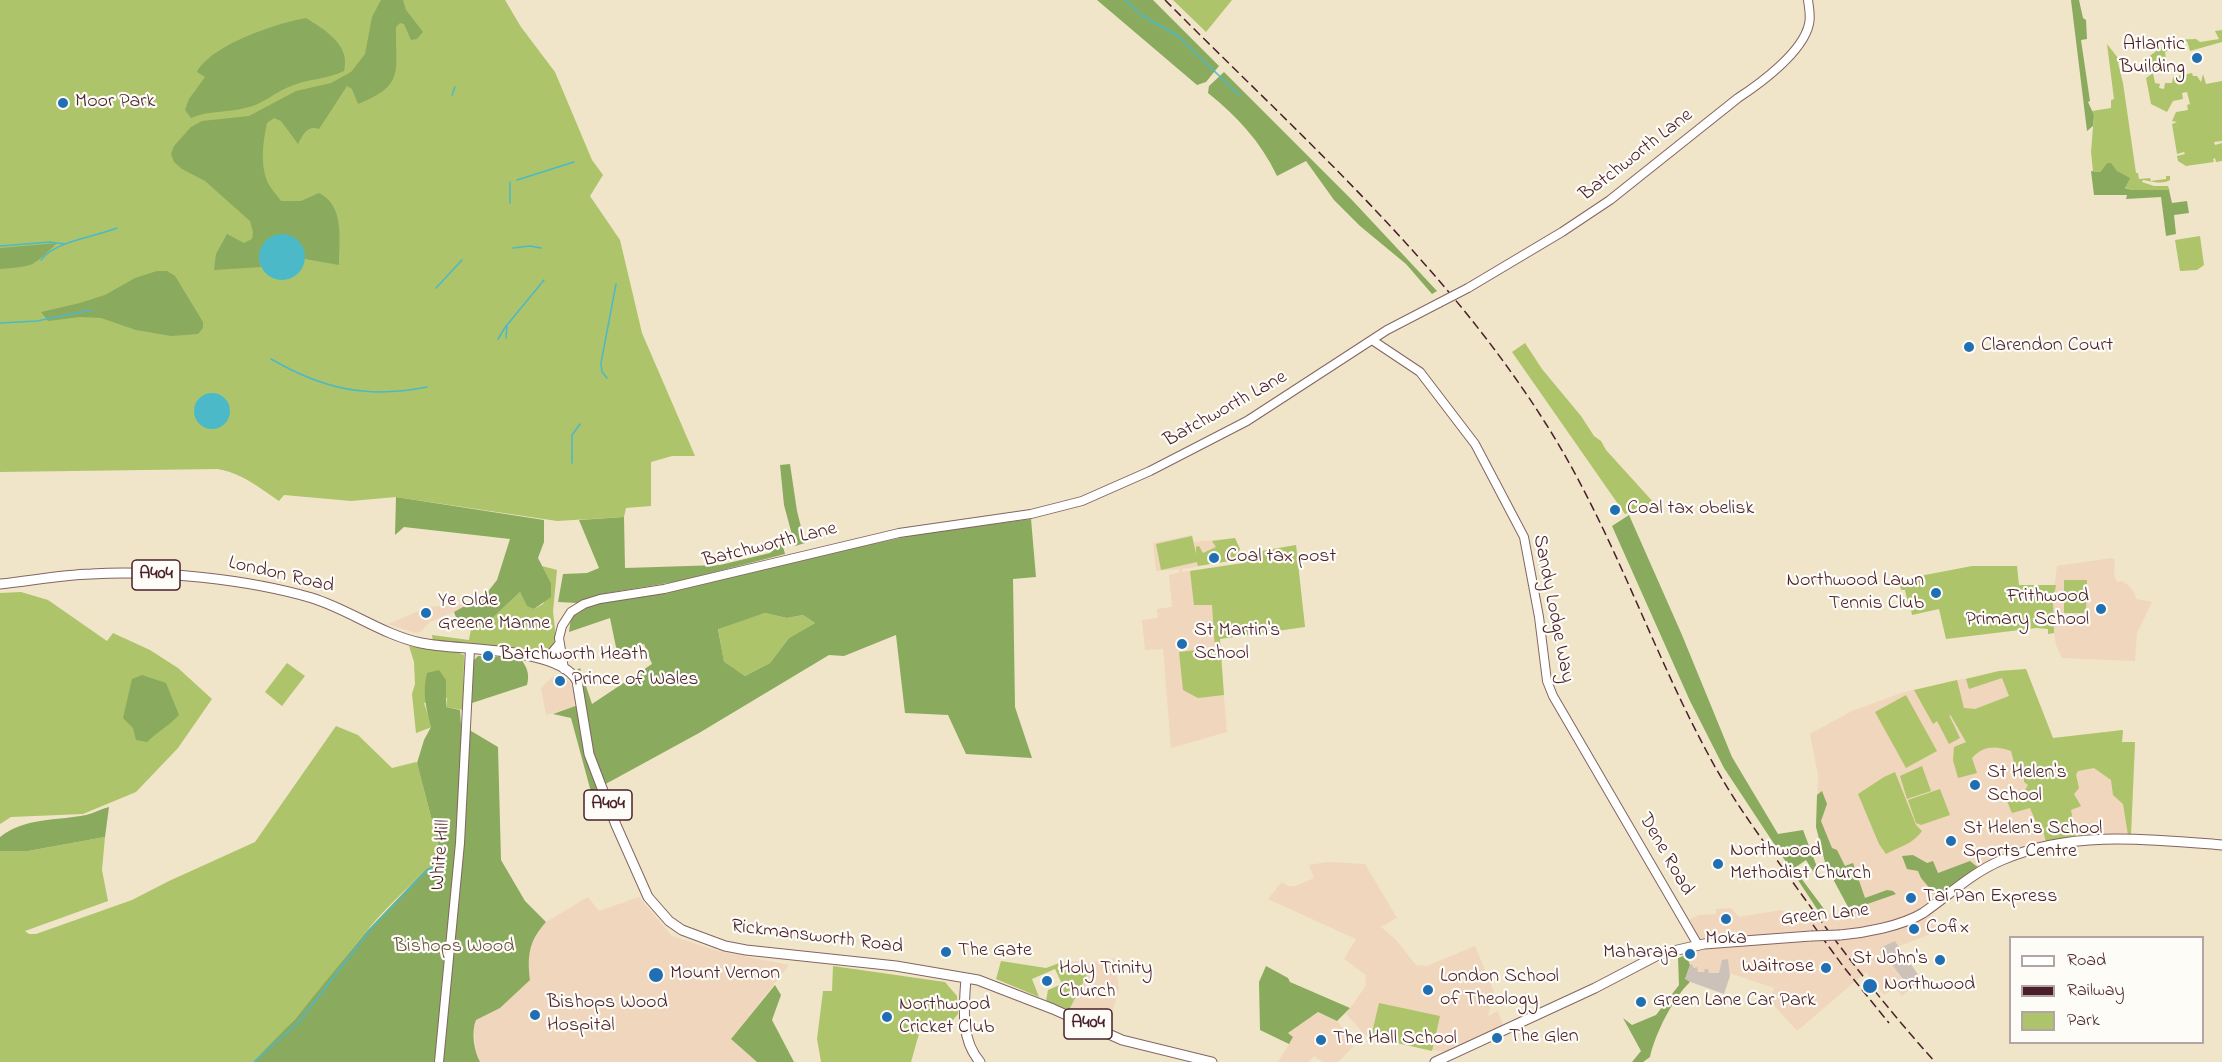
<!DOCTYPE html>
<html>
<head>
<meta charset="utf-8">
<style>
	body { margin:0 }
	#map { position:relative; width:2222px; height:1062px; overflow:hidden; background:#f0e5c9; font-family:"Indie Flower",sans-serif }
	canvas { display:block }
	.legend { position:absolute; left:2009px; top:936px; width:195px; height:108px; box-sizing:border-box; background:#fdfcf7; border:2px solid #b5a4a5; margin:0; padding:8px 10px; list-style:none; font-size:18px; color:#4a1f2b }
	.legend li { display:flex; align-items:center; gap:12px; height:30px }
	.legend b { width:30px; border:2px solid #b5a4a5 }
</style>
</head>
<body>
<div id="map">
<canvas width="2222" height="1062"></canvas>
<ul class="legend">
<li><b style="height:8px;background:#fff"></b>Road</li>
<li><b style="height:8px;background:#4a1f2b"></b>Railway</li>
<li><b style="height:16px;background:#adc46a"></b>Park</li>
</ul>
</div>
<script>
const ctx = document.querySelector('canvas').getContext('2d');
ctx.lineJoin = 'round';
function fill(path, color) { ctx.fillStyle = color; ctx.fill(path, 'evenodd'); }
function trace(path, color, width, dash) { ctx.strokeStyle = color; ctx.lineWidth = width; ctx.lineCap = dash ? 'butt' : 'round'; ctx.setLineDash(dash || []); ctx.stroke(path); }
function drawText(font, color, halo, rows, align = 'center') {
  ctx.font = font + ' "Indie Flower",sans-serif'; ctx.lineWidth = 4.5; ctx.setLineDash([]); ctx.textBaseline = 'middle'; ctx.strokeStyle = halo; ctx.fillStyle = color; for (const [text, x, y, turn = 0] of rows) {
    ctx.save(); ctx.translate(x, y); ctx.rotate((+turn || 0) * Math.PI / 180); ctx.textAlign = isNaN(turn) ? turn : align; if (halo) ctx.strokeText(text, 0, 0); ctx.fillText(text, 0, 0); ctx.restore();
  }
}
const built = new Path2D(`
	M1192,535L1194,542L1235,538L1240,549L1236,560L1182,569V572L1243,563L1250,553L1296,545L1305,627L1219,639L1227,732L1171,748L1163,649L1145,650L1142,620L1158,618L1157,609L1172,607L1169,575L1180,572L1179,569L1156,571L1153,543Z
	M2112,558L2115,560L2114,575L2117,582L2122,581L2129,586L2134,592L2136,599L2152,602L2137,633L2135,661L2062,658L2056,645L2053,626V600L2057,566Z
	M467,604L461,609L430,622L420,632L415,633L388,624L428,607Z
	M2026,669L2053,738L2123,730L2122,742H2135L2131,835L1996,858L1926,910L1941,930L1899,946L1895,941L1898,974L1910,989L1902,996L1895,988L1884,995L1866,972L1797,1031L1770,1001L1774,988L1730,973L1728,959L1719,973H1708L1705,969V973L1698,972L1692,964L1683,966L1681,948L1700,940L1689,920L1699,915L1716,914V909L1731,908L1739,917L1781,910L1798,920L1843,912L1868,903L1826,866L1816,827L1818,775L1810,734L1852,711L1904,692L1999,671Z
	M562,673L571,684L574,692V707L546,715L541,688L551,678Z
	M1328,862L1365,864L1397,918L1381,927L1396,940L1416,965L1427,966L1475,946L1494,992L1488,1016L1498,1011L1503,1026L1446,1052L1369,1039L1346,1014L1365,987L1366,975L1344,959L1356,939L1268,899L1282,882L1288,886H1296L1314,878L1309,865Z
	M588,897L599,911L639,897L672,936L718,951L789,965L731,1039L757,1062H480L476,1055L474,1030L476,1020L500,1008L530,980L527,957L536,934L546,922Z
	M1114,958L1119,988L1111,1017L1107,1024L1089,1021L1068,1012L1088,974L1064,971V961L1093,962Z
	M1318,1012L1337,1021L1348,1035L1354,1046L1338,1062H1323L1314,1056L1309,1062H1278L1293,1037L1288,1033Z`);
const industrial = new Path2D(`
	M1895,941L1921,979L1910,989L1880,948Z
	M1728,959L1730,976L1724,994L1685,980L1690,965L1692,964L1694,968L1697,967L1698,972H1704L1705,969H1708L1709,973H1719L1722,960Z`);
const green = new Path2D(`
	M0,0H505L521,27L555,72L592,160L603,175L590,196L620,240L642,333L695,456H672L651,462V506L626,508L624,517L557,521L396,497L351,501L284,495L279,501C260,488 240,472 217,469L0,472Z
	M1173,0H1232L1206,32Z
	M2222,30V42L2190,51L2187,41L2169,46L2170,50L2165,52L2166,59L2164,68L2147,67L2145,65L2147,58L2171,40L2196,39L2200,42L2219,39L2215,31Z
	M2107,44L2118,58L2121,56L2124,58L2118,63L2123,83L2136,173H2138L2139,179L2150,178L2151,181L2166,179V176H2170V180C2161,185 2152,181 2143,180L2142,182L2154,186H2168L2170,192L2169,190H2132L2124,187L2128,177C2118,175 2115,167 2107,163L2100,172L2093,171L2091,152L2094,115L2092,111L2111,108V100L2114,99Z
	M2153,73L2155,83L2160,84L2159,88L2164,89L2165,83H2172L2173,77L2192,73L2193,76H2197L2201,82L2203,74L2206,84L2222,81V141L2214,142L2215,145L2222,143V161L2216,162L2215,158L2213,159L2214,162L2186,166L2178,161L2177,156L2185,154L2184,152L2177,154L2172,124L2177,122L2172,121L2176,112L2188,110L2187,105L2190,104L2187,92L2182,93L2183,99L2173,101L2167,112L2151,104L2146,78Z
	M2200,236L2204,265L2197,270L2180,271L2175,240Z
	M1525,343L1542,369L1581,416L1594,436L1601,441L1606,450L1655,504L1625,514L1512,352Z
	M1192,536L1196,554V547L1199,546L1203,553L1216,547L1212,541L1235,538L1240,549L1236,560L1198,566L1197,562L1161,570L1156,544Z
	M1296,545L1305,627L1220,639L1224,695L1198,698L1183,690L1179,652L1215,648L1212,605H1194L1190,571L1243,563L1250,553Z
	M542,566L557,570L553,611L556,638L550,651L540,655L433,642L432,635L469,640L472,623L485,625L520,592L527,605L534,609L543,604L551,583Z
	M1972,566H2017L2019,585H2056L2053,601L2054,633L2048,634V629L2036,628L1946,639L1939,609L1912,615L1911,609H1909L1905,590H1901L1899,580Z
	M2064,580H2087L2086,613H2064Z
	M21,592L48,600L107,641L113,633L150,650L178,668L212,699L178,748L136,792L83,814L11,817L0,824V593Z
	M765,613L787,618L803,615L815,623L789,638L770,663L745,676L724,663L718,628Z
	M409,646L455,651L464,655L463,710L446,707L447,698L424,703L432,727L416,733L412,694L415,684L414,662Z
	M287,663L305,676L282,706L265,692Z
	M2026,669L2053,738L2123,730L2122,742H2135L2131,835H2128L2123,804L2113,795L2111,780L2094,768L2078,771L2076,775L2079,788L2074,794L2081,806L2071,810L2076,838L2046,842L2042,826L2038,827L2030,808L2012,813L2007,801L2003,800L2025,790L2028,785L2024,782V767L2015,766L2011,751C1996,746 1984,745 1972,758L1977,773L1958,778L1953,760L1954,747L1966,742L1951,716L1949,715L1960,738L1949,744L1937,721L1933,724L1914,690L1957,680L1964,708L1975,709L2009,696L2002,678L1969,689L1966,679L1999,671Z
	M1906,695L1937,751L1906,768L1875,712Z
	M336,726L358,735L392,768L416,762L417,763L438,844L436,864L426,869C406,890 383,910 365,933C329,977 295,1024 253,1062H0V851H28L105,837L102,870L108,901L25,931L29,934H36L132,900L169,881L255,842Z
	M1922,766L1931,791L1907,799L1900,776Z
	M1895,772L1916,825L1922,831C1913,844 1899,847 1886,854L1879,844L1858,794L1884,777Z
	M1940,789L1950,815L1921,825L1916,823L1908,800Z
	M1001,961L1046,968L1062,962V970L1088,973L1068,1012L1046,1001L1048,990L1062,984L1055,969L1032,979L1039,997L996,979Z
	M833,966L945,982L957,996L958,1014L953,1020L922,1023L911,1062H821L817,1039L823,991H832Z
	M1379,1003L1440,1016L1432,1051L1371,1037Z`);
const forest = new Path2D(`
	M381,0H403L406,10L423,32L417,39L411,40L404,24L400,23L396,27C395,71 406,85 358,104L352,89L347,86L319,129C307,125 303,135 298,144L281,121L274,118L267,123C263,141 260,163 267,181C270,188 277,195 281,201H301L319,193C345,206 339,240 339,265L305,259L304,251L259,260L261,267L214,270L216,254L227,234L244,243L252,239L253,232L250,221L205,181L182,169L174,162L171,154L174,146L191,127L202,121L249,116L296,91L331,83L351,72L365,54L372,17Z
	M1097,0H1153L1219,66L1206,82L1197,85Z
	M2071,0H2079L2083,18L2086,20L2087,39L2081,40L2090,101L2088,102L2094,115L2093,126L2087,131Z
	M306,18C325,30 351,45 344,71C327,79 308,79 291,86C275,92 262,105 245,108C227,113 209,110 191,118L185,110L189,99L205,77L197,72C211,45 277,23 306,18Z
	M1224,72L1352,200L1437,291L1432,294L1406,264L1360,226L1334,200L1306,161L1277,176C1261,142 1237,116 1208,93L1209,86Z
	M2107,163H2111L2117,171L2130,178L2125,188L2132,190H2169L2172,203L2187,201L2189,213L2174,215L2176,234L2166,236L2161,197L2126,199L2127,195H2094L2091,171L2100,172Z
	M57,243C32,267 35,266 0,269V248Z
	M157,271H167L175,276L203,322V328L198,334L171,336L136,330L101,318L80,317L48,321L41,312L80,303L105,295L135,278Z
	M790,464L797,511L805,543L795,546L784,505L780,465Z
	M396,497L544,520V542L538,558L551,583V597L534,609L527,606L520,592L485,625L457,620L454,612L486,594L497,580L510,539L404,527L395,535Z
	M1629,515L1682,635L1732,757L1778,834L1803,830L1820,875L1816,876L1806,860L1796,867L1804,874L1801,878L1827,913L1821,915L1724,768L1690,701L1612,526Z
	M624,517L625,568L720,565L770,553L782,543L785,554L680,581L608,593L577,603L558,602L563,574L587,573L599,568L579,520Z
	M1031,519L1036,577L1013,579L1015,707L1032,758L966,754L948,715L905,713L896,635L844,656L829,655L699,733L591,792L571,718L553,714L584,703L575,671L580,668L592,704L652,664L644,644L617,652L610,618L569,632L571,617L580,610L596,603L942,529L963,528ZM765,613L787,618L803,615L815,623L789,638L770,663L745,676L724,662L718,629Z
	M478,656L520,658C527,667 530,674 527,685L472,703L473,661Z
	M439,670L446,680V707L460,710L461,725L498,747L501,860L525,901L546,922C529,941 527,955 530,980L500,1008L476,1020C471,1032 474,1051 480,1062H253L295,1019L366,932L426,869L436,864L438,844L417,763L424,740L431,727C426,708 422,693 427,673Z
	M142,675L166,683L179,715C169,726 158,731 147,742L136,740L133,728L123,718L132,679Z
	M1822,791L1827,804L1821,821L1832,848L1837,850L1845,866L1853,863L1865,898L1887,890L1893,891L1896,894L1853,909L1856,917L1854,918L1826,866L1816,827L1817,795Z
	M109,807L105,837L28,851H0V837C26,817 56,821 86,815C94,813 101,809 109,807Z
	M1913,855L1927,863L1933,861L1938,873L1970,861L1980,869L1938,898L1921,878L1918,871L1907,869L1902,856Z
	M1686,955L1690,965L1685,979L1690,982C1673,998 1655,1034 1650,1057L1643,1062H1632L1641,1051L1623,1018L1632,1025L1656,1015L1679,985L1678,958Z
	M1266,966L1288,978L1290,982L1350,1008L1337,1021L1318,1012L1288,1033L1293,1037L1289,1044L1260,1030L1259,982Z
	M775,985L781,995L772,1020L794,1062H757L731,1039Z`);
const water = new Path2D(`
	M259 257a23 23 0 1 1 46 0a23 23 0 1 1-46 0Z
	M194 411a18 18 0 1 1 36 0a18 18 0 1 1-36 0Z`);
const stream = new Path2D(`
	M1125,0L1143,16L1178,36L1240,96
	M452,95L455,87
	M517,180L574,162
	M510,182V203
	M0,246L50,242L65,244
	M513,248L530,246L541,248
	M41,260C55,241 95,237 117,228
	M436,288L462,260
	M0,323L37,321L92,310
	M506,338L507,325L544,280
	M498,339L506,326
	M271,359C323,389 367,399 427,387
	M607,378L602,372L601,363L616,284
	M572,463V435L580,424
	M254,1062L298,1023L371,929L426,871L436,866`);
const tertiary = new Path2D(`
	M1468,288L1562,232L1610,200L1738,98C1761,83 1803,52 1809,24C1811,16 1809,8 1808,0
	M1372,340L1420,372L1475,444L1524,537L1539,617L1547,681L1553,696L1698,945
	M546,660L559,644
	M564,669L559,638L562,626L571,612L584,604L600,599L664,589L899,533L1031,514L1082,501L1150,471L1247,421L1387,330L1439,303
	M439,1062L460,843L470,649`);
const secondary = new Path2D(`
	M1840,935C1864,933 1902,926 1923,913C1949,895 1973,872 2002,860C2071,830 2149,839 2222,845
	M1435,1062L1595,988L1660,954L1704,944L1811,936`);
const primary = new Path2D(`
	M0,584C30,581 60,575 91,574C158,570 247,579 312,598C350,610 383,635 421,643C457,651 559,646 577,681L589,754L616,825L648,897L669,921L682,930L725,946L746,950L896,966L978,980L1053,1009L1122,1040L1212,1062
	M966,978C964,1007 960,1039 980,1062`);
const rail = new Path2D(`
	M1165,0C1299,135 1444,262 1546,424C1612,528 1649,644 1707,752C1730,796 1758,834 1787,874C1833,939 1882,1003 1935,1062
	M1805,914L1843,966L1889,1023`);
const tertiaryBridge = new Path2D(`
	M1439,303L1468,288`);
const secondaryBridge = new Path2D(`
	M1811,936L1840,935`);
const markers = [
	[2197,58,6,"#1f6fb2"],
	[63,103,6,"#1f6fb2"],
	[1969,347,6,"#1f6fb2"],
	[1615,510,6,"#1f6fb2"],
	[1214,558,6,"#1f6fb2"],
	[1936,593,6,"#1f6fb2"],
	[2101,609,6,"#1f6fb2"],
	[426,613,6,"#1f6fb2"],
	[1182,644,6,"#1f6fb2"],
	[488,656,6,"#1f6fb2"],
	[560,681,6,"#1f6fb2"],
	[1975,785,6,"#1f6fb2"],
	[1951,841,6,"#1f6fb2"],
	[1718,864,6,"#1f6fb2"],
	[1911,898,6,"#1f6fb2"],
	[1726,919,6,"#1f6fb2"],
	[1914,929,6,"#1f6fb2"],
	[946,952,6,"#1f6fb2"],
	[1690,954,6,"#1f6fb2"],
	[1940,960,6,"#1f6fb2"],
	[1826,968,6,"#1f6fb2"],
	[656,975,8,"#1f6fb2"],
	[1047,981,6,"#1f6fb2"],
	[1870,986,8,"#1f6fb2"],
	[1428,990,6,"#1f6fb2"],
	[1641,1002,6,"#1f6fb2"],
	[535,1015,6,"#1f6fb2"],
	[887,1017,6,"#1f6fb2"],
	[1497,1038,6,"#1f6fb2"],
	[1321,1040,6,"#1f6fb2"]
];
const shields = [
	[156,575,48],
	[608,805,48],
	[1088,1024,48]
];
const shieldNames = [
	["A404",156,575],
	["A404",608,805],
	["A404",1088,1024]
];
const poiNames = [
	["Atlantic",2185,46,"right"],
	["Building",2185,69,"right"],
	["Moor Park",75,103],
	["Clarendon Court",1981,347],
	["Coal tax obelisk",1627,510],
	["Coal tax post",1226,558],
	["Northwood Lawn",1924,582,"right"],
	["Tennis Club",1924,605,"right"],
	["Frithwood",2089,598,"right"],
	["Primary School",2089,621,"right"],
	["Ye Olde",438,602],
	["Greene Manne",438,625],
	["St Martin's",1194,632],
	["School",1194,655],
	["Batchworth Heath",500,656],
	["Prince of Wales",572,681],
	["St Helen's",1987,774],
	["School",1987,797],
	["St Helen's School",1963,830],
	["Sports Centre",1963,853],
	["Northwood",1730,852],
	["Methodist Church",1730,875],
	["Tai Pan Express",1923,898],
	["Cofix",1926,929],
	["Moka",1726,940,"center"],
	["The Gate",958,952],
	["Maharaja",1678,954,"right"],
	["St John's",1928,960,"right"],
	["Waitrose",1814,968,"right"],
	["Holy Trinity",1059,970],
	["Church",1059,993],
	["Mount Vernon",670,975],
	["London School",1440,978],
	["of Theology",1440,1001],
	["Northwood",1884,986],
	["Green Lane Car Park",1653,1002],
	["Bishops Wood",547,1004],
	["Hospital",547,1027],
	["Northwood",899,1006],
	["Cricket Club",899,1029],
	["The Glen",1509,1038],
	["The Hall School",1333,1040]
];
const streetNames = [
	["Batchworth Lane",1637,156,-38],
	["Batchworth Lane",1226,410,-29],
	["Batchworth Lane",770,546,-14],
	["London Road",281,576,13],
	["Sandy Lodge Way",1552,609,79],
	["White Hill",442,855,-85],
	["Dene Road",1665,855,60],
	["Green Lane",1825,916,-6],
	["Rickmansworth Road",817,938,7]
];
const parkNames = [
	["Bishops Wood",454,948]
];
fill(built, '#efd6bc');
fill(industrial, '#cdc2b9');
fill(green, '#adc46a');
fill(forest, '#8aaa5e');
fill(water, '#4cb9c8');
trace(stream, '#4cb9c8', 1.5);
trace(tertiary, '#846462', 10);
trace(secondary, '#846462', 11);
trace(primary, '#846462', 11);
trace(tertiary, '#fff', 8);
trace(secondary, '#fff', 9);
trace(primary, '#fff', 9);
trace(rail, '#4a1f2b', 1.5, [9, 4.5]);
trace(tertiaryBridge, '#846462', 10, []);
trace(secondaryBridge, '#846462', 11, []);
trace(tertiaryBridge, '#fff', 8);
trace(secondaryBridge, '#fff', 9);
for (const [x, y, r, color] of markers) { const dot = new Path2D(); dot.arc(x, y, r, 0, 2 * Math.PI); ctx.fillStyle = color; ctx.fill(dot); trace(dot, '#fdfcf7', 2); }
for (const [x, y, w] of shields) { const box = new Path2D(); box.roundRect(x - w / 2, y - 15, w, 30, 4.5); ctx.fillStyle = '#fdfcf7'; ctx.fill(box); trace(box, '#4a1f2b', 1.5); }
drawText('bold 18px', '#4a1f2b', null, shieldNames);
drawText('20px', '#4a1f2b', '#fdfcf7', poiNames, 'left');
drawText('20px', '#4a1f2b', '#fdfcf7', streetNames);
drawText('20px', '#68513e', '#fdfcf7', parkNames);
</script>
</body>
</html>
